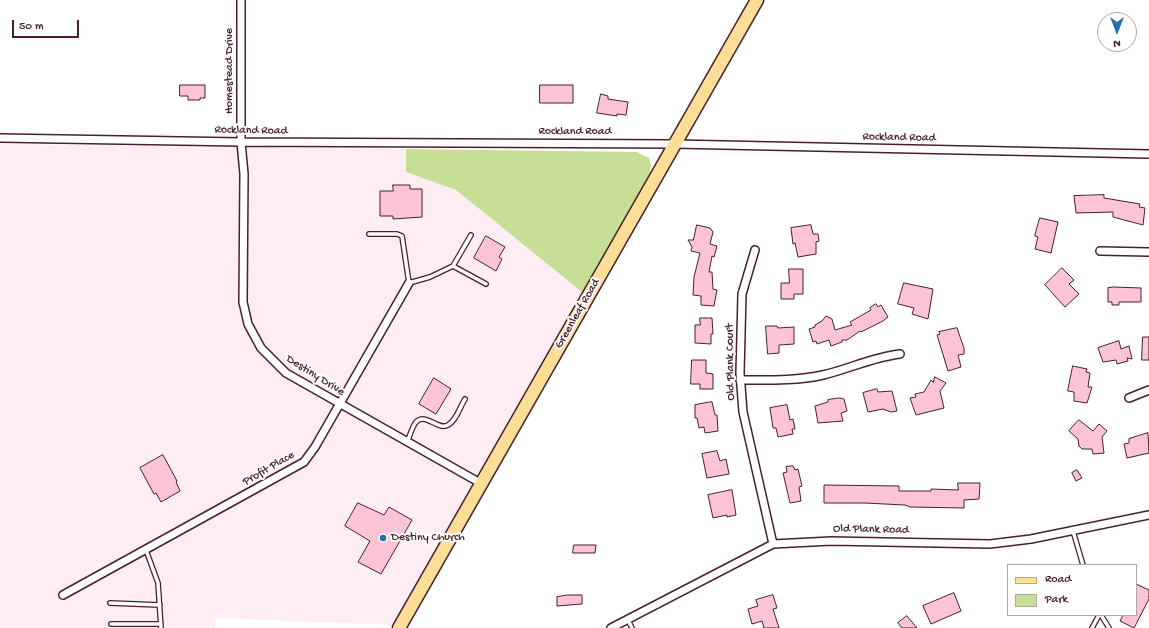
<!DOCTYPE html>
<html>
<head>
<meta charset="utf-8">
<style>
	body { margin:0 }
	#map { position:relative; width:1149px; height:628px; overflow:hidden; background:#fff; font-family:"Gochi Hand",sans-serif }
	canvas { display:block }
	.legend { position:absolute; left:1007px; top:564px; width:130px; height:52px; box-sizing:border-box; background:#fff; border:1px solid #b7a5aa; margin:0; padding:5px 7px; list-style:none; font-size:12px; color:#4a1f2b }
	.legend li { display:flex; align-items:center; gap:8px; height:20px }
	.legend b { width:20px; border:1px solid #b7a5aa }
	.north { position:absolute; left:1097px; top:12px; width:40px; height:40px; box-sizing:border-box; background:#fff; border:1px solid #b7a5aa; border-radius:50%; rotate:180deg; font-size:11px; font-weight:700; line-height:16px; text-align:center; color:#4a1f2b }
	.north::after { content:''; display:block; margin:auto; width:14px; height:18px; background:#1f6fb2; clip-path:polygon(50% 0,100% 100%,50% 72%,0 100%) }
	.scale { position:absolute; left:12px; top:20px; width:67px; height:18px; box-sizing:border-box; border:2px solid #4a1f2b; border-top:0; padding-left:5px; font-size:12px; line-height:14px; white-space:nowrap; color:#4a1f2b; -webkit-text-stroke:3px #fff; paint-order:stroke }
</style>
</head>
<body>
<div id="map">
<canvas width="1149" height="628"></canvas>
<ul class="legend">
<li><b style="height:5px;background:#fcde96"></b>Road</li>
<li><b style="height:11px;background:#c6de95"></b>Park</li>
</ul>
<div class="north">N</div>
<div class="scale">50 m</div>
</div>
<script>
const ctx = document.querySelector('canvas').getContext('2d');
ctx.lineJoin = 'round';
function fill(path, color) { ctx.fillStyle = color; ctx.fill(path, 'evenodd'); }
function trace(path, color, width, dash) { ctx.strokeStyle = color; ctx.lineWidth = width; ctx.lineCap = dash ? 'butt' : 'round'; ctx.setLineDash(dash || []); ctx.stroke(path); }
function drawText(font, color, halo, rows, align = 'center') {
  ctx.font = font + ' "Gochi Hand",sans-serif'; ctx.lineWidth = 4; ctx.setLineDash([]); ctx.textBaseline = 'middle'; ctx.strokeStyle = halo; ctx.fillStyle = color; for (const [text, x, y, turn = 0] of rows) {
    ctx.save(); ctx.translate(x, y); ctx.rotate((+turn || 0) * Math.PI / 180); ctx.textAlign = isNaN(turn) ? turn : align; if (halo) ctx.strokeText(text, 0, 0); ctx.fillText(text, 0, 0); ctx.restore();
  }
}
const built = new Path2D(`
	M0,144L406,149V172L456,190L582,292L443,541L393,625L216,618L215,628H0Z`);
const green = new Path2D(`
	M406,149L637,152L649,158L651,166L649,179L616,239L582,292L456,190L406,172Z`);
const building = new Path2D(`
	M180,85H205V98H200V100H188V96H180Z
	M540,85H573V103H540Z
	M601,94L608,96V99L628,102L626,115L617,114V116L597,113Z
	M393,185H410V189H422V217L393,219V216H380V191H393Z
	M1104,195V198L1140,204L1139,207L1145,208L1143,225L1113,217V212L1076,213L1074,196Z
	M1040,218L1058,222L1051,253L1035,249L1038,237L1035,236Z
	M697,225L710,228L713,232L710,244L717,246L714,257L712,256L709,272H712L713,289L717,290L714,306L701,305V296L693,295L694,277L700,253L691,251L692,247L688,240H693Z
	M811,225L813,234H818L819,241L816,242V254L798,257L795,243L793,244L791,228Z
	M486,236L505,247L499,257L502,259L496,271L474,258Z
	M1062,268L1074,280L1069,284L1079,294L1065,307L1045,285Z
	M789,269H803V294H794V299H781V283H789Z
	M904,283L933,289L928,319L912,314L914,308L898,304Z
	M1114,287L1141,288V302H1119V305H1112V302H1108V288Z
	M876,304L878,307L881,305L888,317L883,321L861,332L860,331L847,340H842V342L831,346L829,340L817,344L816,341L813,342L809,329L815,327V325L822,321L826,316L832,319L835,330L852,325L850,322L871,310L870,308Z
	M700,318H712L713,334H711V344L695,343V325H700Z
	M766,326H777L778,328L794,327V344L779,345V353L768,354Z
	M957,328L964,348V354L958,355L961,367L948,371L937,335L940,334L939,332Z
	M1143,337H1149V360H1142Z
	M1119,341L1121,349L1129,346L1132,359L1127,358L1128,361L1117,364L1116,360L1103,362L1098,348Z
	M692,360H706V373L713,374V389H700V384H691Z
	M1073,366L1087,369L1086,372L1090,373L1088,387H1092L1087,403L1074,401V392L1068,391Z
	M935,377L946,383L940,391L944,408L916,415L910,398L916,397L915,394L924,392L931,380L933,382Z
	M434,378L451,389L436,414L419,404Z
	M877,389L878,392L892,391L897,411L891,412L883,409L868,412L863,393Z
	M839,398L844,399L847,411L841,413L843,421L818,423L815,406L828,402V400Z
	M712,402L715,415H717L718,431L705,433L704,427L699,428L697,418H695V405Z
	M787,405L790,420L793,419L795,429H792L793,434L778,437L776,428H773L770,408Z
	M1079,420L1093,431L1099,424L1107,431L1102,437L1104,453L1093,454L1092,449H1082L1079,446L1078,439L1069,431Z
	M1148,433L1149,453L1127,458L1124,444L1129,443V439Z
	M717,451L720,461L726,459L729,474L707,478L702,454Z
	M163,455L177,481L176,482L180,491L161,502L156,493L154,494L140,468Z
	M793,466L795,470L798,469L802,486L799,487L801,501L790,503L783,473L787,472L786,467Z
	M1077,470L1082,478L1076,481L1072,473Z
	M958,483H980L979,499L964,500V508L910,507L905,505L865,503H824V485L899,486V491H931V489L958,490Z
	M732,490L736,515L727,517V515L713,518L708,495Z
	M358,503L384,515L389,507L412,520L381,574L358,562L370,541L345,526Z
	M574,545H596L595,553H573Z
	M1136,584L1149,590V599L1134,628L1120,621L1123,615H1136Z
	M954,593L961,611L931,624L923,606Z
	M568,595H582V604L557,606V597Z
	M773,595L777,608L773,609L779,628H764L762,621L752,624L748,609L758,606L756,600Z
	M907,616L917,628H902L898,623Z`);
const service = new Path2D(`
	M369,234H397L402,236L409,283L430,277L453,266L471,235
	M453,266L486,284
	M407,442C410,436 412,427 416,422C426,412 438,431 448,425C456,421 460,407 465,399
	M1073,531L1083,565
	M146,550L158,583L161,628
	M110,603L160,605
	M1101,615L1109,628
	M628,620L632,628
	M111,624H161
	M1092,628L1099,615`);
const minor = new Path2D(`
	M241,0V142L244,174L243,302L248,324L261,348L286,373L482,484
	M0,138L241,142L675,144L1149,154
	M755,250L742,294L740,373L743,412L773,544
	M1100,251L1149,252
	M740,380C768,380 796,381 823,375C849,369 873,357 900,354
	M1129,398L1149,390
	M63,595L304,462L315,447L409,283
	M611,628L773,544L831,541L990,544L1031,539L1149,515`);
const primary = new Path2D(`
	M399,628L757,0`);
const markers = [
	[383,538,4,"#1f6fb2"]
];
const streetNames = [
	["Homestead Drive",230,71,-90],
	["Rockland Road",251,131,1],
	["Rockland Road",575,132],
	["Rockland Road",899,138,1],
	["Greenleaf Road",578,314,-60],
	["Old Plank Court",731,362,-91],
	["Destiny Drive",315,376,32],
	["Profit Place",269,469,-30],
	["Old Plank Road",871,530,1]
];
const poiNames = [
	["Destiny Church",391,538]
];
fill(built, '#feedf3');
fill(green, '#c6de95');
fill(building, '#fdc4d8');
trace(building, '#4a1f2b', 1);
trace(service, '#4a1f2b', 6);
trace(minor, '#4a1f2b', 10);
trace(primary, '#4a1f2b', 15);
trace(service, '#fff', 3.5);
trace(minor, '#fff', 7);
trace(primary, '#fcde96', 12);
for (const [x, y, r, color] of markers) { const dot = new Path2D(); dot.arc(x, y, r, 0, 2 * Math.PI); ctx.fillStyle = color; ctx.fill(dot); trace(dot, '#fff', 1.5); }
drawText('12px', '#4a1f2b', '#fff', streetNames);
drawText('12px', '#4a1f2b', '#fff', poiNames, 'left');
</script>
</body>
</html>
